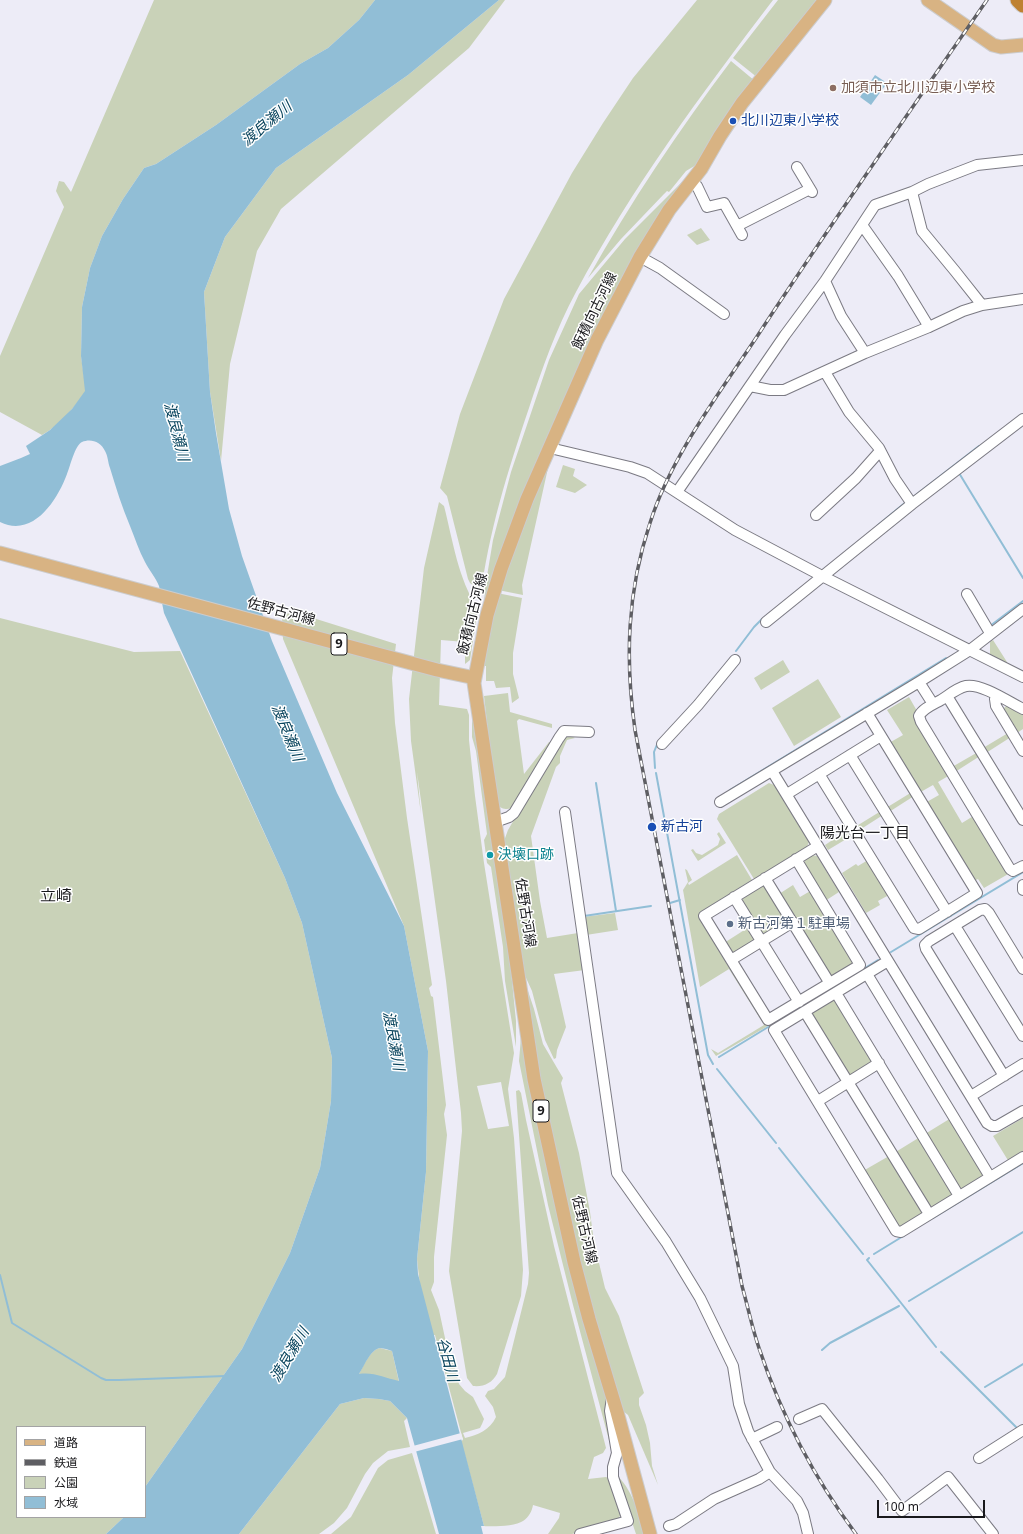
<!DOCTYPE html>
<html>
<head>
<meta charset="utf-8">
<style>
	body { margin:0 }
	#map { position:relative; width:1023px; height:1534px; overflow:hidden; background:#edecf7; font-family:"Noto Sans","Noto Sans JP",sans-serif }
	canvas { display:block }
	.legend { position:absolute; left:16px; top:1426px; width:130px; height:92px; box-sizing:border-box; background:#fff; border:1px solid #a3a3a4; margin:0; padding:5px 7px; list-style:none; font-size:12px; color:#19191c }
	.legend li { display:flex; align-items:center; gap:8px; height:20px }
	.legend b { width:20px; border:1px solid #a3a3a4 }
	.scale { position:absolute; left:877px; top:1500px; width:108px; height:18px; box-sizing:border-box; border:2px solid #19191c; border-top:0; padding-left:5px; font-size:12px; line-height:14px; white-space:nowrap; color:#19191c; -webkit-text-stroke:3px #fff; paint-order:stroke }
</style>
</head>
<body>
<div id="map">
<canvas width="1023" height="1534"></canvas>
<ul class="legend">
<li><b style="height:5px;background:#d8b383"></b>道路</li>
<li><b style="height:5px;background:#5e5e63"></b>鉄道</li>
<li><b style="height:11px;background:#c9d2b8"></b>公園</li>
<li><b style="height:11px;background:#91bed6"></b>水域</li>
</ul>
<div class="scale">100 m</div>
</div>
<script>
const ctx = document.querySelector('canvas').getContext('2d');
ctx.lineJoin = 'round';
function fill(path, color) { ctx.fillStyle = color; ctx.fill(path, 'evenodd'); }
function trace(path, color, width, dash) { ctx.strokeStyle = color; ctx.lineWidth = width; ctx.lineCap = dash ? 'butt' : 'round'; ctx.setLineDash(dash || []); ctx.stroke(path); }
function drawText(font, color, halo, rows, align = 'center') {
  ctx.font = font + ' "Noto Sans","Noto Sans JP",sans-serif'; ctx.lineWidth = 3; ctx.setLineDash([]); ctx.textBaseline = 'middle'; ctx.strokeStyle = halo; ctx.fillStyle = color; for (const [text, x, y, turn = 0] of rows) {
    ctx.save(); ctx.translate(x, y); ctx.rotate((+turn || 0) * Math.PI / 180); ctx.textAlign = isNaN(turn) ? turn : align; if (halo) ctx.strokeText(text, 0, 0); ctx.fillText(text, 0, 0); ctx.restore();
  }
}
const green = new Path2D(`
	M154,0H375L359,20L328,48L300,64L216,125L156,164L144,168L123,199L102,236L90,268L82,307L81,356L86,391C74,408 60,425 42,435L0,412V356L64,207L56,191L59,181L64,182L71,192Z
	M499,0H505L469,48L281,209L257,251L230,364L221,461L210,392L204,292L225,237L276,168L408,75Z
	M697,0H773C702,93 631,189 576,292C556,329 542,369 529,408C507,473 489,531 480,599L479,598L474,586L470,583L468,579L447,496L440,488L460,414L504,299L572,173L603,123L633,78Z
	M778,0H819L758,78L733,58Z
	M731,61L755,81L696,165L686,171L669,192L667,191L664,194L621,239L588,278C630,203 679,130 731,61Z
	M690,174L646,241L484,605L485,588L493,540L511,472L549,360L579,294L625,239Z
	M701,228L710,240L697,245L687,235Z
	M550,459L522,585L523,595L498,590L513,548Z
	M563,465L575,469L573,476L587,485L575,493L556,487Z
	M439,502L444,506C453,541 458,579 478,609L470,660L465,664V642L441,640L439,705L467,709L469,715V740L475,796L484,863L514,1053L508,1089L514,1138L523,1270L521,1296L497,1374C492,1383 484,1387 473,1386L467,1378L449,1271L462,1131L461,1113L446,981L417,772L421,814L411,741L409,699L424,568ZM501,1082L509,1126L488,1129L477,1086Z
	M497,593L522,598L513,653V674L519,698L512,703L510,687L496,688L494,681H486V666H483Z
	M294,612L396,644L392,678L395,723L407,818L432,985L429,988L431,996L433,997L446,1105L444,1114L447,1135L434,1257V1282L431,1290L439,1310L445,1338L449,1346L459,1384L465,1391L473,1397L484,1419L482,1424L480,1428L463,1433L465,1438C478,1435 490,1430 496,1417L493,1407L485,1396L488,1391L494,1389L505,1377L528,1284L529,1273L517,1107L516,1091L519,1090L521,1093L526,1120L554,1246L605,1444L606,1448L603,1453L594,1457L588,1479L606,1477L610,1479L621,1513L619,1518L616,1521L572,1534H548L559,1518L560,1513L533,1505C532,1511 529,1517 523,1521C516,1526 493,1527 484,1526L461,1441L463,1440L435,1335H433L420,1286L417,1259L426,1172L428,1051L404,926L283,639L282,617L286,614Z
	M0,618L134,652L180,651L285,878L302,923L332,1058L331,1101L320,1168L290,1253L242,1349L145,1487V1427H17V1517H124L106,1534H0Z
	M993,640L1007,662L1008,666L990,656V642Z
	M783,660L790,672L761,690L754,678Z
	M818,679L841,717L794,746L772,708Z
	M508,693L510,712L552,724V728L519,719L517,721L524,774L549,742L551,743L512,808C497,812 498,803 495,792L484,696Z
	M909,697L917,711L913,714L950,775L938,782L962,823L975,815L1010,873L984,888L978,879L974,881L925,803L939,795L933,785L919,793L889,743L903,735L887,710Z
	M1007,705L1023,714V729L1017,733L1002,710Z
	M472,717L510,961L516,1021V1047L505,981L503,947L491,867L487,863L484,840L487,834L476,751L472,737Z
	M1008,733L1011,737L986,753L983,748Z
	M566,736H571L575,738L567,740L560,756V763L556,767L531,836L540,901L547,938L578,933L585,970L554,974L566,1027L557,1050L556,1058L554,1059L545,1040L532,991L522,969L504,841L508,830L562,739Z
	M978,752L980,756L955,772L952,767Z
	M769,783L774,785L809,842L807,847L754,879L717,819L719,814Z
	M912,792L914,796L889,812L886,808Z
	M881,811L883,815L858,831L855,827Z
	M849,829L853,835L828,850L825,845Z
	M719,832L726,843L698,861L691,850L693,849L696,853L702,855L718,845L720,839L717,834Z
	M737,855L752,880L699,913L768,1026L716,1056L711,1049L718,1053L764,1025L729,969L700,987L683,890L688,882L685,869L687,870L692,880L688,883L689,885Z
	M812,855L817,856L839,892L825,901L804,865L805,860Z
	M868,860L889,895L878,901L880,905L866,913L842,873L856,864L858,866Z
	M762,885L767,887L786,917L785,923L767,934L760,932L742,903L743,897Z
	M793,885L800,897L812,890L854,960L853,966L835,976L828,974L779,894Z
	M615,913L618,930L586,935L583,917Z
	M749,927L755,936L754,942L735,954L730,953L724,943Z
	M526,985L534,1009L543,1044L563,1078L561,1083L579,1153L590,1212L594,1242L605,1288L619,1316L644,1393L639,1398V1405L646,1425L650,1443L652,1466L658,1485L628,1415L623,1411L586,1292L542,1094Z
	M831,1000L836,1001L872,1060L871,1065L853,1076L848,1075L812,1017L813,1011Z
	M520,1022L606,1387L612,1449L610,1444L573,1305L548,1205L519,1061L521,1037Z
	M951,1118L984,1173L982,1178L964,1190L958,1188L925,1134Z
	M1023,1118V1154L1009,1162L993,1136Z
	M920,1137L953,1192L952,1197L933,1209L928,1207L894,1153Z
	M889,1156L922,1211L921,1216L902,1227L897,1226L863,1171Z
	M380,1348L392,1351L399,1382L359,1374C364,1365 370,1350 380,1348Z
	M364,1398L379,1399L390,1401L407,1418L404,1421L410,1447L388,1451L373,1463L365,1474L347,1508L334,1523L319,1534H239L340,1404Z
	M412,1453L436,1534H331L351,1517L378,1468L388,1460Z
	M616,1475C630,1485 641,1517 645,1534H636Z`);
const water = new Path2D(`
	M375,0H499L408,75L276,168L225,237L204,292L210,392L216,433L229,509L242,556L272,641L337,793L404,926L428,1051L426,1172L417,1259L418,1274L484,1526H481L483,1534H439L407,1418L390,1401L379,1399L364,1398L340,1404L239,1534H106L124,1517H145V1487L242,1349L290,1253L320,1168L331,1101L332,1058L302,923L285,878L164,613C162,604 161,595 159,586C156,578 149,570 145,562C139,551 135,538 130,526C122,507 116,488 110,468C108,463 108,456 105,451C101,442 91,438 82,442C75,445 70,467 67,474C57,501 33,538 0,522V466L21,458L30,454L26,446L50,430L72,409L85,391L81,356L82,307L90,268L102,236L123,199L144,168L156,164L216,125L300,64L328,48L359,20ZM380,1348L386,1349L392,1351L399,1381C384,1378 375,1372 359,1374C365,1365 370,1350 380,1348Z
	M875,75L887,83L871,105L860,97Z`);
const pier = new Path2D(`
	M461,1433L463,1439L414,1452L413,1446Z`);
const stream = new Path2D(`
	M959,473L1023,578
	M912,498L979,446
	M877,526L906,502
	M990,626L1023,601
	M736,651L754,627L762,619
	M655,768L654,752L658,742
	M656,773L708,1055L713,1064
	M596,783L616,911
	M730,790L946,658
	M670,903L680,900
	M584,916L651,906
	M891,952L1023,872
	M719,1057L878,960
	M717,1069L776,1143
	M779,1148L863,1254
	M933,1218L1023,1163
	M874,1254L905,1235
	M869,1258L867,1260L936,1347
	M0,1275L12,1323L101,1378L106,1380H119L225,1376
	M909,1301L1023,1232
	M822,1350L830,1343L899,1306
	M941,1352L1017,1428
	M985,1387L1023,1364`);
const minor = new Path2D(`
	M797,167L812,192
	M691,182L697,186L707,207L724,203L742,235
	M912,192L922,231L955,271L982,305
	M862,225L898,276L929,327
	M737,226L810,189
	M640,257L660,268L724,314
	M825,281L841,316L865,353
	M825,372L849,412L879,448L895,479L912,504
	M750,386L770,390H784L865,353L929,327L963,311L982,305L1023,299
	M550,448L630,467L647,473L735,530L822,576L1023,677
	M677,492L785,335L825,281L875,205L912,192L928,184L977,165L1023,160
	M816,515L856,478L880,451
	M967,594L990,633
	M766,622L912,504L1023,419
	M919,682L933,704
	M947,696L1023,820
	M997,696L995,699L996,706L1023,751
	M1023,709C1009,702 981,683 966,686C957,688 949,695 941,700C934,704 923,708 919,716L921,722L1010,869L1013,871L1023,866
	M662,744L698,705L735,660
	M850,755L947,912
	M772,771L987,1123L992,1126H997L1023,1111
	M819,774L914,928L919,929L977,893L867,713
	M787,794L881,736
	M720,802L919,682L970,650L1023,609
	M565,812L617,1173L666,1242L700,1298L733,1366L739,1404L748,1431L770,1472L797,1501L803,1513L808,1534
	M495,822L509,817L514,813L559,738L564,731L589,732
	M796,859L860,965L768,1020L704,916L818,846
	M765,878L829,982
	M1023,885V890
	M734,897L799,1002
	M955,926L1023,1036
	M731,960L793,922
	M888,961L774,1030L896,1231L901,1232L1023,1157
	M867,974L990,1177
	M836,993L959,1196
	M805,1012L929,1214
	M1004,1076L926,949L925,945L929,941L980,910L985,909L989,913L1023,969
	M971,1096L1023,1064
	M818,1101L879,1063
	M799,1419L822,1409L878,1479L902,1511L948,1477L993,1534
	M752,1439L777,1427
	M979,1458L1023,1430
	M669,1526L676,1524L714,1499L759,1479L770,1472
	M580,1534L628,1521L613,1477V1467L617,1453L610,1411L612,1398`);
const major = new Path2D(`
	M928,0L993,45L1001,47L1023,45
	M0,553L437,670L475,678
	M650,1534L617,1412L589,1319L574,1262L534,1079L474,683L487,615L501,569L527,499L597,340L640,257L669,210L701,169L720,136L742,103L825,0`);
const highway = new Path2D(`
	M1018,0L1023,5`);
const rail = new Path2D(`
	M856,1534C814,1478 781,1414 759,1348C752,1328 748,1307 742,1286L635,730C625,659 627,592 650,523C671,456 719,394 758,335C832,222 910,111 987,0`);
const markers = [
	[833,88,4,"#8d6e63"],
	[733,121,4,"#1a4fb4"],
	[652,827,5,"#1a4fb4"],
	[490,855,4,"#0f9aa8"],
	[730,924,4,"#5c6f8a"]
];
const shields = [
	[339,644,16],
	[541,1111,16]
];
const shieldNames = [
	["9",339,644],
	["9",541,1111]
];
const educationNames = [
	["加須市立北川辺東小学校",841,88]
];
const transitNames = [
	["北川辺東小学校",741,121],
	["新古河",661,827]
];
const streetNames = [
	["飯積向古河線",595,311,-64],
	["佐野古河線",281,612,15],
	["飯積向古河線",473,614,-76],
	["佐野古河線",525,913,81],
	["佐野古河線",584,1230,77]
];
const cultureNames = [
	["決壊口跡",498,855]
];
const serviceNames = [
	["新古河第１駐車場",738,924]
];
const waterNames = [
	["渡良瀬川",267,124,-40],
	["渡良瀬川",176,432,76],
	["渡良瀬川",287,733,68],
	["渡良瀬川",393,1041,80],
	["渡良瀬川",290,1355,-59],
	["谷田川",447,1360,75]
];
const neighbourhoodNames = [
	["陽光台一丁目",865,834]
];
const quarterNames = [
	["立崎",56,896]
];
fill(green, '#c9d2b8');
fill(water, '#91bed6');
fill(pier, '#edecf7');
trace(stream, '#91bed6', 2);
trace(minor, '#7b7a83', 12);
trace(major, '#cccccd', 15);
trace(highway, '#cccccd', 17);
trace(minor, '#fff', 10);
trace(major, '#d8b383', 13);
trace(highway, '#be8131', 15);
trace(rail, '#5e5e63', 3.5);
trace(rail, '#fff', 2, [6]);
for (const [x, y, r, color] of markers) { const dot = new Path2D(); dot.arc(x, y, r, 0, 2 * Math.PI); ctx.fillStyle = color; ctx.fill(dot); trace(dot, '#fff', 1.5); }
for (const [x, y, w] of shields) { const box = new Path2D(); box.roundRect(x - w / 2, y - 11, w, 22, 3); ctx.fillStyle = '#fff'; ctx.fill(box); trace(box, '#19191c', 1); }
drawText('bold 13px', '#19191c', null, shieldNames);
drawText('14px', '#785e54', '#fff', educationNames, 'left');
drawText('14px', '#164399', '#fff', transitNames, 'left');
drawText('14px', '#19191c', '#fff', streetNames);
drawText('14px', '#0d838f', '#fff', cultureNames, 'left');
drawText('14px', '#4e5e75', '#fff', serviceNames, 'left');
drawText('italic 15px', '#0a455e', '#fff', waterNames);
drawText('15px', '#19191c', '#fff', neighbourhoodNames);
drawText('16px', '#19191c', '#fff', quarterNames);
</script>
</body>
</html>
